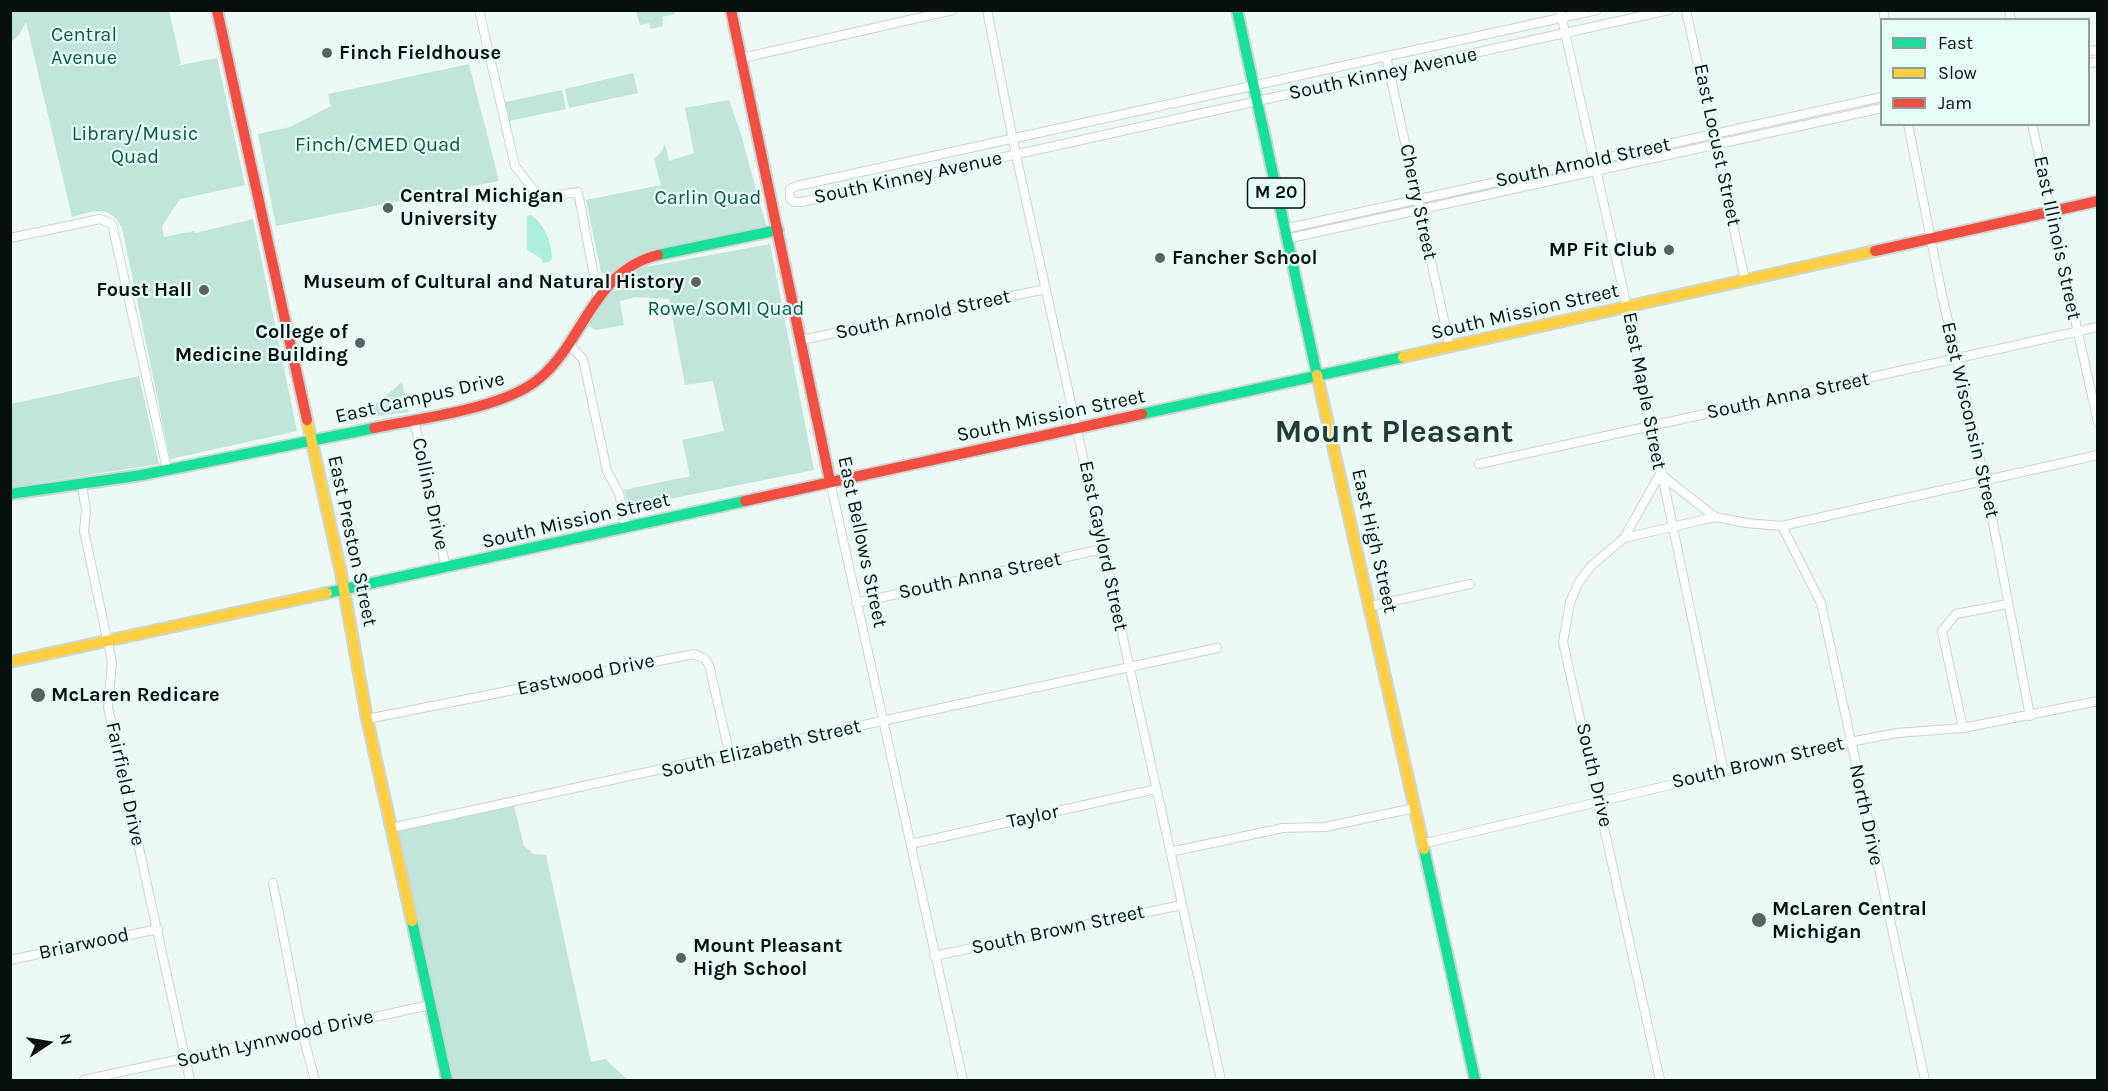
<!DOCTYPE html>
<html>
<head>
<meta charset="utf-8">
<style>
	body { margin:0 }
	#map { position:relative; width:2108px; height:1091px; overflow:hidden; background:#ecf9f5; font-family:Karla,sans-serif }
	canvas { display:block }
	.frame { position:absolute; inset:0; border:12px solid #09110f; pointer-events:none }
	.legend { position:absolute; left:1880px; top:18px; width:210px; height:108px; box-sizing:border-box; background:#e7fef8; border:2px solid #8e9f9b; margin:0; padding:8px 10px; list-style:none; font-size:18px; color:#09110f }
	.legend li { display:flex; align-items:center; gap:12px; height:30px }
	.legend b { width:30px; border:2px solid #8e9f9b }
	.north { position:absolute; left:18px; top:1013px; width:60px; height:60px; -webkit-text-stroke:4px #e7fef8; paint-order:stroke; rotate:78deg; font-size:16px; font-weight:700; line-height:24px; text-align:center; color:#09110f }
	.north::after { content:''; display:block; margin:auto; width:21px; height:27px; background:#09110f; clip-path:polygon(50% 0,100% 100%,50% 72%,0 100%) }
</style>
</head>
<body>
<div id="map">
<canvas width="2108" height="1091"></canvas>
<div class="frame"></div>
<ul class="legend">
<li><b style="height:8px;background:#16e098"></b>Fast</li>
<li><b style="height:8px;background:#ffcf43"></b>Slow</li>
<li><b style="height:8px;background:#f24e42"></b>Jam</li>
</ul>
<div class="north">N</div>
</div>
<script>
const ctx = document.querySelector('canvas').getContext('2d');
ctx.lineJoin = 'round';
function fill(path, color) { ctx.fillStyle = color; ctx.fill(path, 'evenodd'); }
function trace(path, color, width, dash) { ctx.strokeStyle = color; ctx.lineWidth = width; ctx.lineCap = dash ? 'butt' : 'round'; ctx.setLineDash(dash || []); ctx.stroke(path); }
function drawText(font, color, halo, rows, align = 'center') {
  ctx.font = font + ' Karla,sans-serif'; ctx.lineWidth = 4.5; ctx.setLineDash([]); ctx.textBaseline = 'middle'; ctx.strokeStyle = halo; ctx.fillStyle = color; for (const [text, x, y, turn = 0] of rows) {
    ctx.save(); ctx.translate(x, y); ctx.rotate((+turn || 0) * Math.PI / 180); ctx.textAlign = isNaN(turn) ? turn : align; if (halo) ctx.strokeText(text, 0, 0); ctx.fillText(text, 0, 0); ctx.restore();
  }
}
const green = new Path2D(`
	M11,10L169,11L181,64L176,66L217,58L245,185L180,199L162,226L164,237L194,231L196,233L253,219L297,431L170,459L122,227C107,204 96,211 72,217L26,22L19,35L11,42Z
	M636,11H674L675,14L662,17L663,26L651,29L649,23L640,25Z
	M469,64L499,181L276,226L258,134L290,127L331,106L328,94Z
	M633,73L638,93L569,108L565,89Z
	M562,90L566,109L509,121L505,102Z
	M729,100L740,131L768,232L664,254L605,277L601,272L586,200L661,185L654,159L662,151L665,144L669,161L694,153L685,108Z
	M770,244L814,470L629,507L624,490L690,476L682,440L724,431L713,381L685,385L669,299L636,297L620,301L624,325L596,330L587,325L604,295L610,294L640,268Z
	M139,376L159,464L11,487V404Z
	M402,382L409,412L362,418L363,415Z
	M513,802L524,846L533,854L546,855L591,1062L605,1059L628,1080H447L391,828Z`);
const water = new Path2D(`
	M531,215C544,223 552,244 552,259L548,262L543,263L541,258L527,250V216Z`);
const street = new Path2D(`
	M479,10L515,166L536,193L543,197L578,192L598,297
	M987,10L1016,155L1221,1080
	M1560,10L1627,307L1724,772
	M1597,10L797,186L790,189V199L794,202H801L1669,10
	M1686,10L1745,280
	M1883,10L1885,20
	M2009,10L2011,20
	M2088,51L2098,50
	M1386,56L1450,347
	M742,58L953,10
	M2088,63L2098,62
	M1908,124L1942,295L1985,481L2030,716
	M2032,124L2098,423
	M1284,229L1882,97
	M10,238L100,219L112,224L167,469
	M1286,239L1882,108
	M801,340L1046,289
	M568,343L583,359L607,471L619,493L626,528
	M414,420L446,568
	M1479,464L2098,327
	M830,481L963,1080
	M82,486L86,510L84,531L112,662L108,707L190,1080
	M1782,526L2098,455
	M1624,538L1660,474L1715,517
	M856,603L1103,549
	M1371,606L1470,584
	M367,719L694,654L704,658L709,665L730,756
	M1963,728L1942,631L1956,614L2008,604
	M391,828L1217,648
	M911,844L1156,789
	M1422,844L1850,742L1897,733L1963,728L2098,701
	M1170,852L1283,828L1325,827L1414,808
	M273,883L302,1032L315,1080
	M934,956L1182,905
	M10,960L158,929
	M84,1080L430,1005
	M1660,1080L1563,642L1570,602L1579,582L1591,566L1624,538L1715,517L1746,523L1782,526L1821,603L1925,1080`);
const fast = new Path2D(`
	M1237,10L1317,375
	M658,255L778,230
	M1142,414L1403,357
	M10,494L142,475L374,428
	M327,593L745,501
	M1424,849L1475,1080
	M412,921L447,1080`);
const slow = new Path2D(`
	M1403,357L1875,251
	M1317,375L1424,849
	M307,420L341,573L367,719L412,921
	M10,662L327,593`);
const jam = new Path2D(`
	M217,10L307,420
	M731,10L830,481
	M1875,251L2098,201
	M374,428C421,418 504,409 540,378C584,341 594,270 658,255
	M745,501L1142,414`);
const markers = [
	[327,53,6,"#586260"],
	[388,208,6,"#586260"],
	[1669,250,6,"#586260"],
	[1160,258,6,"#586260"],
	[696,282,6,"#586260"],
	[204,290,6,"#586260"],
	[360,343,6,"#586260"],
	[38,695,8,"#586260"],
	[1759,920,8,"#586260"],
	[681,958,6,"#586260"]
];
const shields = [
	[1276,193,57]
];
const shieldNames = [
	["M 20",1276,193]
];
const parkNames = [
	["Central",84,35],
	["Avenue",84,58],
	["Library/Music",135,134],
	["Quad",135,157],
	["Finch/CMED Quad",378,145],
	["Carlin Quad",708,198],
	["Rowe/SOMI Quad",726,309]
];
const poiNames = [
	["Finch Fieldhouse",339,53],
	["Central Michigan",400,196],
	["University",400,219],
	["MP Fit Club",1657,250,"right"],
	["Fancher School",1172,258],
	["Museum of Cultural and Natural History",684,282,"right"],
	["Foust Hall",192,290,"right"],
	["College of",348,332,"right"],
	["Medicine Building",348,355,"right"],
	["McLaren Redicare",51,695],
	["McLaren Central",1772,909],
	["Michigan",1772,932],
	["Mount Pleasant",693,946],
	["High School",693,969]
];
const streetNames = [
	["South Kinney Avenue",1383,74,-12],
	["East Locust Street",1717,145,78],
	["South Arnold Street",1583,163,-12],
	["South Kinney Avenue",908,178,-12],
	["Cherry Street",1418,202,78],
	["East Illinois Street",2057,238,78],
	["South Mission Street",1525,312,-13],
	["South Arnold Street",923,315,-12],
	["East Maple Street",1644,391,79],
	["South Anna Street",1788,396,-12],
	["East Campus Drive",420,398,-13],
	["South Mission Street",1051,416,-12],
	["East Wisconsin Street",1970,420,77],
	["Collins Drive",430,494,78],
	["South Mission Street",576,521,-13],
	["East Preston Street",352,541,78],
	["East High Street",1374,541,77],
	["East Bellows Street",862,542,78],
	["East Gaylord Street",1103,546,78],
	["South Anna Street",980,576,-12],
	["Eastwood Drive",586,675,-12],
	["South Elizabeth Street",761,749,-13],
	["South Brown Street",1758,763,-13],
	["South Drive",1594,775,77],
	["Fairfield Drive",125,784,78],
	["North Drive",1866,815,78],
	["Taylor",1033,817,-12],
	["South Brown Street",1058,930,-12],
	["Briarwood",84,944,-12],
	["South Lynnwood Drive",275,1039,-13]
];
const townNames = [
	["Mount Pleasant",1394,433]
];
fill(green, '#c2e5db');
fill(water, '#adefdf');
trace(street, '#ccd6d3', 10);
trace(fast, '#ccd6d3', 14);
trace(slow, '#ccd6d3', 14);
trace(jam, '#ccd6d3', 14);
trace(street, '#fcfefe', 8);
trace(fast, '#16e098', 10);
trace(slow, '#ffcf43', 10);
trace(jam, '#f24e42', 10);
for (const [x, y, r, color] of markers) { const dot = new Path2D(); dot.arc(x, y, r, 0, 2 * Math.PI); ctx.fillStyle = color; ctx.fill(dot); trace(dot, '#e7fef8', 2); }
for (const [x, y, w] of shields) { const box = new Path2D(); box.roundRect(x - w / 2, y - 15, w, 30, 4.5); ctx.fillStyle = '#e7fef8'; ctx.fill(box); trace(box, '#09110f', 1.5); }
drawText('bold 18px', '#09110f', null, shieldNames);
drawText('20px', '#0a5749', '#e7fef8', parkNames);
drawText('bold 20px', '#09110f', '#e7fef8', poiNames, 'left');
drawText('20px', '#09110f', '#e7fef8', streetNames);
drawText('bold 32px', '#263934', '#e7fef8', townNames);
</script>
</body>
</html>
